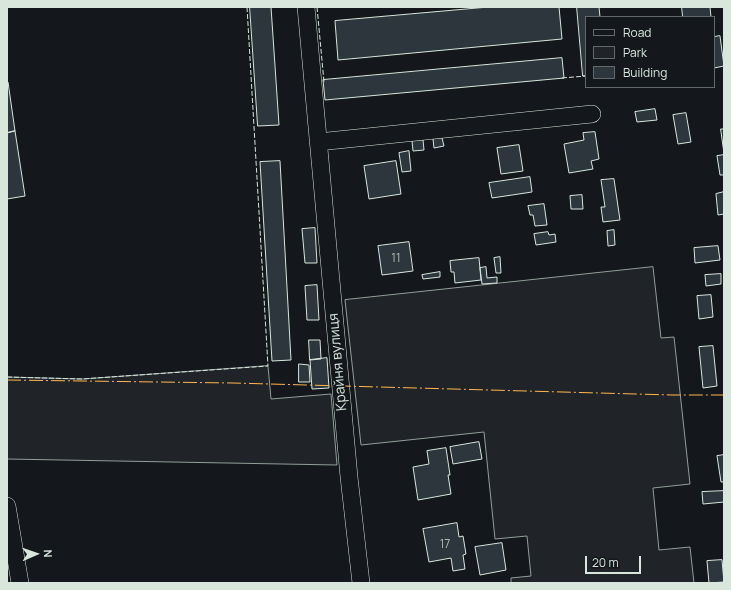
<!DOCTYPE html>
<html>
<head>
<meta charset="utf-8">
<style>
	body { margin:0 }
	#map { position:relative; width:731px; height:590px; overflow:hidden; background:#14181c; font-family:Manrope,sans-serif }
	canvas { display:block }
	.frame { position:absolute; inset:0; border:8px solid #d8e6dc; pointer-events:none }
	.legend { position:absolute; left:585px; top:16px; width:130px; height:72px; box-sizing:border-box; background:#14181c; border:1px solid #626a69; margin:0; padding:5px 7px; list-style:none; font-size:12px; color:#d8e6dc }
	.legend li { display:flex; align-items:center; gap:8px; height:20px }
	.legend b { width:20px; border:1px solid #626a69 }
	.north { position:absolute; left:16px; top:534px; width:40px; height:40px; -webkit-text-stroke:3px #14181c; paint-order:stroke; rotate:88deg; font-size:11px; font-weight:700; line-height:16px; text-align:center; color:#d8e6dc }
	.north::after { content:''; display:block; margin:auto; width:14px; height:18px; background:#d8e6dc; clip-path:polygon(50% 0,100% 100%,50% 72%,0 100%) }
	.scale { position:absolute; left:585px; top:556px; width:56px; height:18px; box-sizing:border-box; border:2px solid #d8e6dc; border-top:0; padding-left:5px; font-size:12px; line-height:14px; white-space:nowrap; color:#d8e6dc; -webkit-text-stroke:3px #14181c; paint-order:stroke }
</style>
</head>
<body>
<div id="map">
<canvas width="731" height="590"></canvas>
<div class="frame"></div>
<ul class="legend">
<li><b style="height:5px;background:#14181c"></b>Road</li>
<li><b style="height:11px;background:#202428"></b>Park</li>
<li><b style="height:11px;background:#2c363c"></b>Building</li>
</ul>
<div class="north">N</div>
<div class="scale">20 m</div>
</div>
<script>
const ctx = document.querySelector('canvas').getContext('2d');
ctx.lineJoin = 'round';
function fill(path, color) { ctx.fillStyle = color; ctx.fill(path, 'evenodd'); }
function trace(path, color, width, dash) { ctx.strokeStyle = color; ctx.lineWidth = width; ctx.lineCap = dash ? 'butt' : 'round'; ctx.setLineDash(dash || []); ctx.stroke(path); }
function drawText(font, color, halo, rows, align = 'center') {
  ctx.font = font + ' Manrope,sans-serif'; ctx.lineWidth = 3; ctx.setLineDash([]); ctx.textBaseline = 'middle'; ctx.strokeStyle = halo; ctx.fillStyle = color; for (const [text, x, y, turn = 0] of rows) {
    ctx.save(); ctx.translate(x, y); ctx.rotate((+turn || 0) * Math.PI / 180); ctx.textAlign = isNaN(turn) ? turn : align; if (halo) ctx.strokeText(text, 0, 0); ctx.fillText(text, 0, 0); ctx.restore();
  }
}
const green = new Path2D(`
	M653,267L661,338L674,337L690,484L653,488L659,550L690,547L694,583H511V578L531,576L527,536L495,539L484,432L361,445L345,300Z
	M268,366L271,399L331,394L337,465L7,459V377L82,379Z`);
const building = new Path2D(`
	M250,7H271L279,125L258,126Z
	M489,7H559L562,39L338,60L335,21Z
	M577,7H599L600,17H586V76H583Z
	M682,7H710L711,17H683Z
	M720,36L724,66L714,68V37Z
	M562,58L564,78L325,100L323,80Z
	M7,82H8L15,131L7,133Z
	M655,109L657,120L637,122L635,112Z
	M686,113L691,142L678,144L673,115Z
	M721,129H724V153Z
	M15,131L25,196L7,199V133Z
	M595,132L599,159L591,161L593,169L569,173L564,144L584,140L583,133Z
	M442,138L444,146L434,148L433,139Z
	M423,140L424,150L413,151L412,141Z
	M519,145L523,171L501,174L497,148Z
	M409,151L411,171L402,172L399,153Z
	M724,155V175H720L717,156Z
	M280,161L291,360L272,361L260,162Z
	M396,161L401,194L369,199L364,166Z
	M530,177L532,192L492,198L489,183Z
	M614,179L620,220L603,222L601,207H605L601,180Z
	M724,192V214L718,215L716,194Z
	M582,195L583,209H571L570,196Z
	M544,204L547,225L535,226L533,215H530L528,206Z
	M315,228L317,263H305L302,229Z
	M614,230L615,245L608,246L607,231Z
	M548,232L549,235L555,234L556,242L536,245L534,234Z
	M409,242L413,271L382,275L378,246Z
	M718,246L720,260L695,263L694,248Z
	M500,257L501,273H496L494,258Z
	M479,258L481,280L455,283L454,272H451L450,261Z
	M486,267L487,278L497,277V283L482,284L480,268Z
	M440,272V277L423,279L422,275Z
	M721,274V284L706,286L705,275Z
	M317,285L319,320H307L305,286Z
	M711,295L713,317L699,319L697,296Z
	M309,340H320L321,359L310,360Z
	M713,346L717,386L703,388L699,347Z
	M327,358L329,388L312,389L310,360Z
	M299,364L309,365L310,382H299Z
	M479,442L482,459L453,464L450,447Z
	M446,448L450,475H448L451,494L418,500L413,467L429,464L427,451Z
	M724,455V482H721L717,456Z
	M724,491V502L703,504L702,492Z
	M457,523L459,537L463,536L466,554L463,555L465,569L453,571L451,558L429,562L423,529Z
	M502,543L506,570L480,575L475,547Z
	M722,560L724,582L709,583L707,561Z`);
const minor = new Path2D(`
	M306,7L349,477L361,583
	M318,142L592,114
	M7,506L20,583`);
const fence = new Path2D(`
	M317,7L324,82
	M562,78L586,76
	M7,377L82,379L268,366L247,7`);
const power = new Path2D(`
	M7,380L233,383L672,395H724`);
const numberNames = [
	["11",396,259],
	["17",445,545]
];
const streetNames = [
	["Крайня вулиця",338,362,-95]
];
fill(green, '#202428');
trace(green, '#939e99', 1);
fill(building, '#2c363c');
trace(building, '#d8e6dc', 1);
trace(minor, '#d8e6dc', 18);
trace(minor, '#14181c', 17);
trace(fence, '#d8e6dc', 1, [5, 2]);
trace(power, '#ffb74d', 1, [14, 3, 2, 3]);
drawText('12px', '#adbab4', null, numberNames);
drawText('14px', '#d8e6dc', '#14181c', streetNames);
</script>
</body>
</html>
